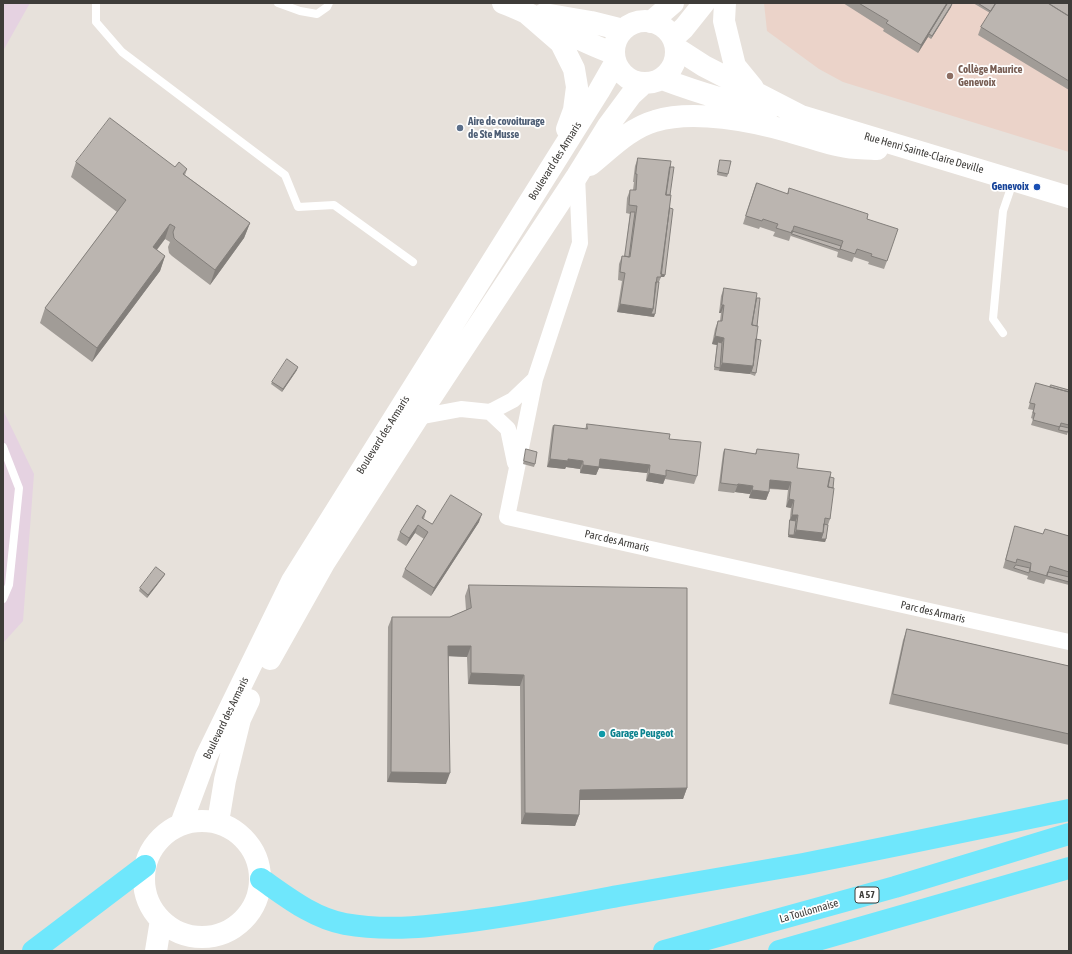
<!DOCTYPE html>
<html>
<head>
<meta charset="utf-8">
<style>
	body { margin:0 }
	#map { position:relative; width:1072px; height:954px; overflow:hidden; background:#e7e1db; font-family:"Asap Condensed",sans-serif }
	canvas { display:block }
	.frame { position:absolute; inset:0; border:4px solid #3e3c39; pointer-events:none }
</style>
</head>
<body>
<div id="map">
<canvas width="1072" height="954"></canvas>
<div class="frame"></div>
</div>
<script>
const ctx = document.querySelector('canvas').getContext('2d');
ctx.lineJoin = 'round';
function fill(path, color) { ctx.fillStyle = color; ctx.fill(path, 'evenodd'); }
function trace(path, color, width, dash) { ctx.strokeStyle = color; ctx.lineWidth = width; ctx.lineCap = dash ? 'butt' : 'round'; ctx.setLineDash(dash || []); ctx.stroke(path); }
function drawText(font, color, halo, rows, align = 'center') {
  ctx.font = font + ' "Asap Condensed",sans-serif'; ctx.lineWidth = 3.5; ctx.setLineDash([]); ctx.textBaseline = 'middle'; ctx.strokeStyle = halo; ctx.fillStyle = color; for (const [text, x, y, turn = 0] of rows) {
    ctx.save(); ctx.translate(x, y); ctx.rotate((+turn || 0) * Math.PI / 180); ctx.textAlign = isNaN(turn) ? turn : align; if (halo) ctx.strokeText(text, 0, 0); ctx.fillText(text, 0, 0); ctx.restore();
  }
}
const industrial = new Path2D(`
	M3,3H30L3,51Z
	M3,410L34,474L23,621L3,643Z`);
const education = new Path2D(`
	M764,3H1069V152L843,82L819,69L767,31Z`);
const service = new Path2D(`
	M96,3V22L122,52L285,175L298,207L334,205L413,262
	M278,3L300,11L317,14L327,7L329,3
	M1003,333L993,319L1003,211L1013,182
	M3,447L19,488L9,585L3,599`);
const minor = new Path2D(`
	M577,176L580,243L535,379L507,517L1069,642
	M490,412L513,400L535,379
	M418,417L461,409L490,412L508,429L515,463`);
const secondary = new Path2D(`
	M503,3C541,17 575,40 613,53
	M725,3L724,21L735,66L753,88
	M523,10L561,43L574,69L577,87L574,110L567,129
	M544,14L591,22L623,30
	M614 52a31 31 0 1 1 62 0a31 31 0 1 1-62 0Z
	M651,22L673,3
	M673,38L684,28L704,3
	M676,48L704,66L801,116L1069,197
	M662,79C697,92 732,103 768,110
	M590,165C610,149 630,128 655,121C694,109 753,121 791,132C807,136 824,143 841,146C852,149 865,148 877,149
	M270,659L324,563L418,417L577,176L608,126L631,95L643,84
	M144 879a58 58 0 1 1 116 0a58 58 0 1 1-116 0Z
	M218,822L225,780L240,719L249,700
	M181,824L206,757L292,581L599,91L615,63
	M156,951L161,920`);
const motorway = new Path2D(`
	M261,879C287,897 313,918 345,924C390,932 434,926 478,920C525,914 571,905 618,896C680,885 742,875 803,864C892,847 980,828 1069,810
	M33,951L145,866
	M664,951L895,887L1069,834
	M779,951L1069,868`);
const wall = new Path2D(`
	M843,3H950L952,4L951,7L931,39L928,37L918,53L883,31L884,29Z
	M973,3H1069V90L978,35L981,27L990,13Z
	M638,158L670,167V208L665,275L664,277H661L659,282L654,317L617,312L622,281L618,280L619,264L622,256H625L630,214L626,213L627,198L630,190H633L634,182H633L635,166Z
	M720,160L728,174L727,177L717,175Z
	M76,162L175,167L187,169L185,175L250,223L244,238L210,285L172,256L169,253L168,247L170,242L165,239L157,250L165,256L160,271L92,362L40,323L45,308L117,212L71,177Z
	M756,183L787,194L789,188L867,219L887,261L884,269L868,264L869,262L854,257L852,262L837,257L838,252L791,236V235L789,241L773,236L775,232L760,227L759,229L743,224Z
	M724,288L757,298L756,373L755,376L750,374L714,370L717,345L712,344L715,329L718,321H720L721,313H719L721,296Z
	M297,370L282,392L271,384L272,382Z
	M1036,383L1050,387L1069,390V431H1068L1067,435L1031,425L1033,419L1031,418L1033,410L1028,409Z
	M587,424L669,439L697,476L694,484L665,479L663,484L646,481L647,473L599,468L596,475L580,473V469L566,467L565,469L547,467L552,428L553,425L585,429Z
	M526,449L535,464L534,467L523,464Z
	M757,449L797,468L830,477L833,488L830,519L828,525L826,539L825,542L788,537L791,508L786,507L788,490L769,489V492L766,500L749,498L750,494L735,492L734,493L718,491L723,453L724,450L755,454Z
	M426,511L424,519L432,524L479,522L431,596L402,577L405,569L424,539L415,533L406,546L397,540L400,532Z
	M1014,529L1042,534L1069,536V585L1046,579L1044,584L1027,579L1028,576L1003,568Z
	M164,576L147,598L139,591L140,588Z
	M469,585L687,788L683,799L580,800L579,815L575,826L521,824L520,686L468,684L467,657L449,656L446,784L387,782L388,627L392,617H450L466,610L465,596Z
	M907,629L1069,666V745L889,704L903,640Z`);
const shadedWall = new Path2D(`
	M947,3H949L929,34L928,37L918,53L921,45Z
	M952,4L951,7L931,39L932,36Z
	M250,223L244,238L210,285L215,270Z
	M170,224L165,239L147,262L153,247Z
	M165,256L160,271L92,362L97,348Z
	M660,274L665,275L664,277H659Z
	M620,304L653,309L655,314L654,317L617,312Z
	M722,305H724L721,313H719Z
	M715,336L724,338L721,346L718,342L717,345L712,344Z
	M722,363L753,366L750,374L719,371Z
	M298,367L297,370L282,392L283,389Z
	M550,459H568L583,461L580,469L566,467L565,469L547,467Z
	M600,459L650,465L647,473L599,468L596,475L580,473L583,465Z
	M649,473L666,476L663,484L646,481Z
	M770,480L791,482L788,490L768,488Z
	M738,484L753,486L750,494L735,492Z
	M752,490L769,492L766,500L749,498Z
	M789,499L794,500L791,508L786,507Z
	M482,514L479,522L431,596L434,588Z
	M792,515H798L795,523L790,520Z
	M418,525L415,533L406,546L409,538Z
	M796,530L823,533L826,539L825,542L793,538Z
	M789,535H794L793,538L788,537Z
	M165,574L164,576L147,598L148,595Z
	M448,646H471L467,657L445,656Z
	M471,673L524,675L520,686L468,684Z
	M391,772L450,773L446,784L387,782Z
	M687,788L683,799L576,800L580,790Z
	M525,813L579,815L575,826L521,824Z`);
const building = new Path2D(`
	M859,3H947L921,45L886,23L888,21Z
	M948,3H950L952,4L932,36L929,34Z
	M978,3H996L991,11Z
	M996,3H1048L1069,16V81L981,27Z
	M1048,3H1069V16Z
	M110,118L175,167L179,162L187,169L183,174L250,223L215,270L177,241L174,238L173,232L175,227L170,224L153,247L165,256L97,348L45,308L126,200L76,162Z
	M638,158L671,161L666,195H671L661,277H657L653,309L620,304L625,273L620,272L622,256L630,257L637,206L629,205L630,190H636L637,174H636Z
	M720,160L731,161L728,174L718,172Z
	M670,167H674L670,195H666Z
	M757,183L788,194L789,188L868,214L867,219L898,229L887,261L871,256L872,254L857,249L855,254L840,249L843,241L794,226L792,233L776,228L778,224L763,219L762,221L746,216Z
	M670,208L673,209L665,275L661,274Z
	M631,212H635L629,257L625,256Z
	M792,231L841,246L840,250L792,234Z
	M656,282H659L655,314H651L653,309Z
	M724,288L757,293L752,325L758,326L753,366L722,363L724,338L715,336L718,321H722L724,305H722Z
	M757,298H760L757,326L752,325Z
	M756,339L761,340L756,373L751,372L753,366Z
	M718,342L722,343L720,368L715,367Z
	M287,359L298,367L283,389L272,382Z
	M1036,383L1069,392V425L1061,423L1060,427L1033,420L1035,413H1033L1035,404L1030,403Z
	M1051,385L1069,390V392L1050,387Z
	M587,424L670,434L669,439L701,442L697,476L666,470V476L649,473L650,465L600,459L599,467L583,465V461L568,459V461L550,459L554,425L587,429Z
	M1060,426L1069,428L1068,432L1059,430Z
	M526,449L537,452L535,464L524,461Z
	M725,449L756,454L757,449L799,454L797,468L831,472L828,487L834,488L830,519L825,518L823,533L796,530L798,515H792L794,500L789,499L791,482L770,480L769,492L752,490L753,486L738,484L737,485L721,483Z
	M830,477L834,478L833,488L828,487Z
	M451,495L482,514L434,588L405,569L428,532L418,525L409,538L400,532L417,505L426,511L422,518L432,524Z
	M790,520L796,521L794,535H789Z
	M824,524L828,525L826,539H821L823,533Z
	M1015,526L1043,534L1045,529L1069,536V572L1050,566L1047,576L1030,571L1031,563L1017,559L1016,563L1006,560Z
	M1016,565L1030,568L1029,573L1014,568Z
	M156,567L165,574L148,595L140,588Z
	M1048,572L1069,577V582L1047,576Z
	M469,585L687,588V788L580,790L579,815L525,813L524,675L471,673V646H448L450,773L391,772L392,617H450L471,608Z
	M907,629L1069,666V734L893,694Z`);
const markers = [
	[950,76,4,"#8d6e63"],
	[460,128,4,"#5c6f8a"],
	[1037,187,4,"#1a4fb4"],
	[602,734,4,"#0f9aa8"]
];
const shields = [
	[867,895,24]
];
const shieldNames = [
	["A 57",867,895]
];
const educationNames = [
	["Collège Maurice",958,70],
	["Genevoix",958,83]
];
const serviceNames = [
	["Aire de covoiturage",468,122],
	["de Ste Musse",468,135]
];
const streetNames = [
	["Rue Henri Sainte-Claire Deville",924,153,16],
	["Boulevard des Armaris",555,161,-58],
	["Boulevard des Armaris",383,435,-58],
	["Parc des Armaris",617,541,13],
	["Parc des Armaris",933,612,13],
	["Boulevard des Armaris",226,718,-64],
	["La Toulonnaise",809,911,-16]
];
const transitNames = [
	["Genevoix",1029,187]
];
const cultureNames = [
	["Garage Peugeot",610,734]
];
fill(industrial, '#e5d2e1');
fill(education, '#ebd3c9');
trace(service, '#fff', 8);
trace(minor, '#fff', 16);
trace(secondary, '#fff', 22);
trace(motorway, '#6fe7fc', 22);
fill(wall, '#a19c97');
fill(shadedWall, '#837f7b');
fill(building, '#bbb5b0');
trace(building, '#837f7b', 1);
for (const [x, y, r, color] of markers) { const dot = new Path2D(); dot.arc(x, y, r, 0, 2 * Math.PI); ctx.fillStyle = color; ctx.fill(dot); trace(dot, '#fff', 1.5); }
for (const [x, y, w] of shields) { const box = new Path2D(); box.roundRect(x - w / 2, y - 8, w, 16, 3); ctx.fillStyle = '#fff'; ctx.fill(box); trace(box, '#3e3c39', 1); }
drawText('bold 10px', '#3e3c39', null, shieldNames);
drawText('bold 11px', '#785e54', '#fff', educationNames, 'left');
drawText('bold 11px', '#4e5e75', '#fff', serviceNames, 'left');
drawText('11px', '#3e3c39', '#fff', streetNames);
drawText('bold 11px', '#164399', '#fff', transitNames, 'right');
drawText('bold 11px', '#0d838f', '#fff', cultureNames, 'left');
</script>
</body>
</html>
